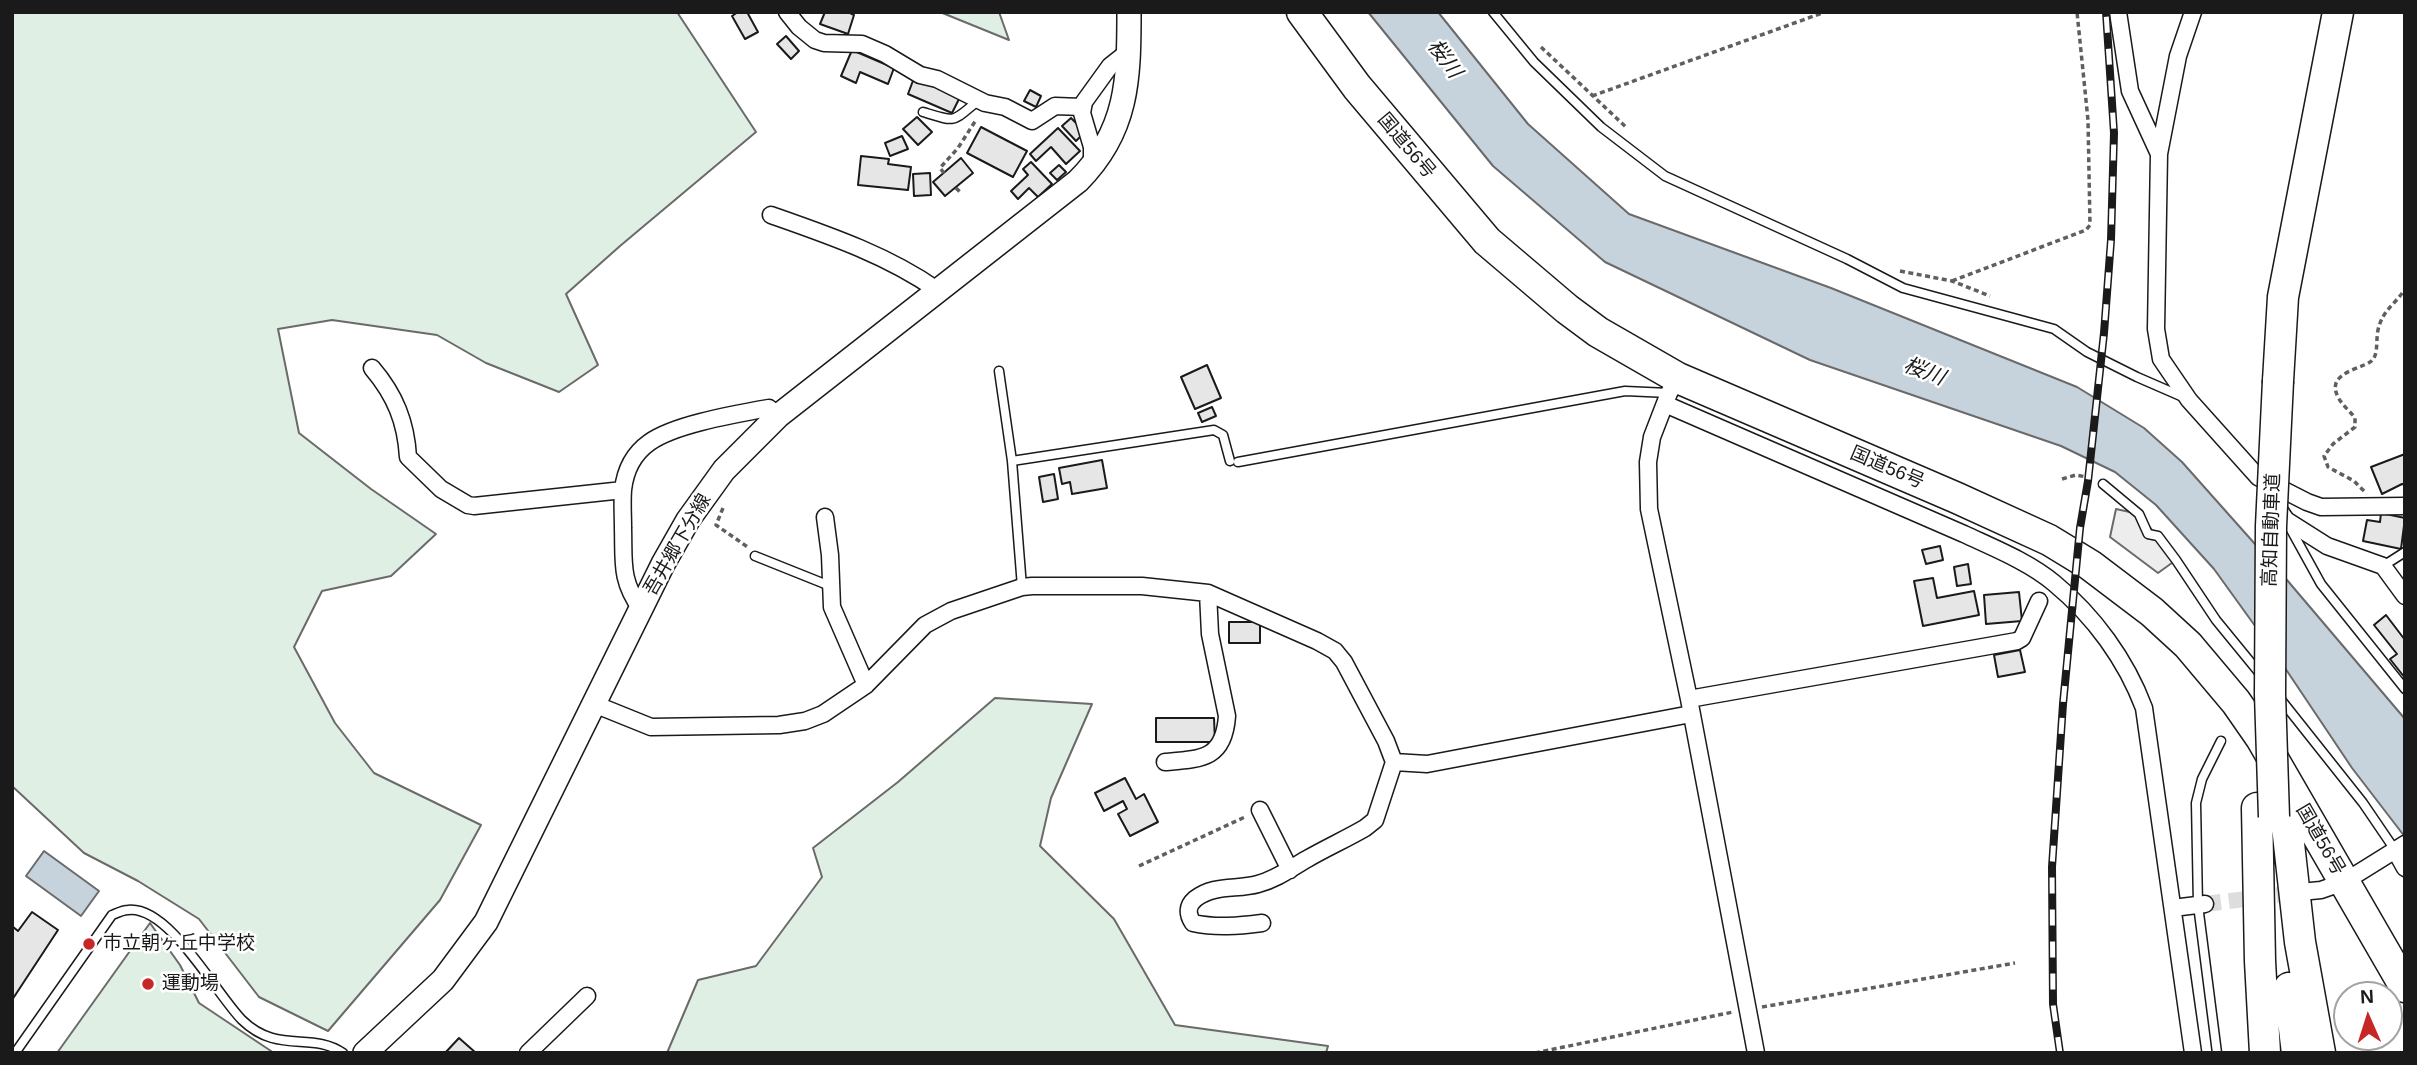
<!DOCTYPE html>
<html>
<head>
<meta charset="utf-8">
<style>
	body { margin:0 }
	#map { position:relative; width:2417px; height:1065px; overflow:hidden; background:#fff; font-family:Arial,sans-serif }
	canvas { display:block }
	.frame { position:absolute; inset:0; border:14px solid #1a1a1a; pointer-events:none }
	.north { position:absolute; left:2333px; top:981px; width:70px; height:70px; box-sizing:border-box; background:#fff; border:2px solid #a3a3a3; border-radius:50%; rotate:357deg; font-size:19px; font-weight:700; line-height:28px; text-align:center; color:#1a1a1a }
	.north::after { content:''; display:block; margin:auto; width:24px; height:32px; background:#c62828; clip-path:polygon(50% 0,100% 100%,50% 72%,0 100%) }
</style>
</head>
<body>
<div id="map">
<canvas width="2417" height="1065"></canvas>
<div class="frame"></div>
<div class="north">N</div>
</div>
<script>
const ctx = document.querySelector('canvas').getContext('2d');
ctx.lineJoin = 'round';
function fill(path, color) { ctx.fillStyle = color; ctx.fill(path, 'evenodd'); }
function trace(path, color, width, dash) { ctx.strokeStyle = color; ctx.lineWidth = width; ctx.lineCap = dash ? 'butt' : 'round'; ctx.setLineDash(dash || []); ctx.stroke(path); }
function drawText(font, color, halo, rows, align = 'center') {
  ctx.font = font + ' Arial,"Noto Sans JP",sans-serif'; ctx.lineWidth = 5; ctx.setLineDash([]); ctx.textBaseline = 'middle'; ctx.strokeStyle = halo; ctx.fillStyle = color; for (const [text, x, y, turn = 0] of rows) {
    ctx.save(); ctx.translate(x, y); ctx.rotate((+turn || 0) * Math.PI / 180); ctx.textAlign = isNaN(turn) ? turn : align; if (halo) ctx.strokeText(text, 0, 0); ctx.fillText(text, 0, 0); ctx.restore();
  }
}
const green = new Path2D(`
	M12,12H677L756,132L620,246L566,294L598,365L559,392L486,363L437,335L332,320L278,329L299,433L371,489L436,534L391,576L322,591L294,647L335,723L374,773L481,825L440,900L328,1031L259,997L199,919L138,881L84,853L12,786Z
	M940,12H999L1009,40Z
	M995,698L1092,704L1051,798L1040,846L1114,919L1175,1025L1328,1046L1326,1053H667L698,980L756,966L822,877L813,848L898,782Z
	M150,923L180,965L199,1003L274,1053H57Z`);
const parking = new Path2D(`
	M2116,509L2139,514L2176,560L2158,573L2110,537Z`);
const water = new Path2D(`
	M1368,12H1438L1528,124L1629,214L1831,288L2077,387L2144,428L2182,462L2287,580L2405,719V837L2352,768L2281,662L2214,569L2156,505L2115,472L2061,446L1810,360L1605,262L1493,166Z
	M44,851L99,891L81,916L26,876Z`);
const building = new Path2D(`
	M738,12H747L758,32L745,39L732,16Z
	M825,12H848L854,15L848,34L820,24Z
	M786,36L799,51L791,59L777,44Z
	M852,50L894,68L888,84L860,72L856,83L841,76Z
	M914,78L960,97L952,113L908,94Z
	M1030,90L1041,96L1036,107L1024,101Z
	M917,117L932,132L918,145L903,129Z
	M1071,118L1085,132L1076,141L1062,126Z
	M981,127L1027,151L1013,177L967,153Z
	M1058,128L1080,151L1066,164L1051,147L1036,161L1030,154Z
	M902,136L908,149L890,156L885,143Z
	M861,156L889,159L888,164L911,167L908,190L858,185Z
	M961,158L973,173L945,196L933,182Z
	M1031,162L1052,184L1038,197L1029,188L1018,199L1011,191L1028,175L1023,169Z
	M1059,165L1066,172L1057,180L1050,173Z
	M930,173L931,195L914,196L913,174Z
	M1207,365L1221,398L1195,409L1181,377Z
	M1212,407L1216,416L1202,422L1198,413Z
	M2405,454V485L2402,484L2382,494L2371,467Z
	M1102,460L1107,488L1072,494L1070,482L1062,484L1059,468Z
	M1054,474L1058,499L1043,502L1039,477Z
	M2381,513L2405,518L2401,549L2363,541L2367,520L2380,522Z
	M1940,546L1943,560L1926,564L1922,550Z
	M1968,564L1971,584L1957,586L1954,567Z
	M1933,578L1937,598L1974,591L1979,615L1923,626L1914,581Z
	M2019,592L2022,621L1986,624L1984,595Z
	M2386,615L2405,640V678L2390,659L2397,654L2374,625Z
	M1229,622H1260V643H1229Z
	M2020,650L2025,672L1998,677L1994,655Z
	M1156,718H1214L1215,742H1156Z
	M1125,778L1136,799L1144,794L1158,822L1130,836L1118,814L1127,809L1123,801L1104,811L1095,793Z
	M32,912L58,930L12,1000V926L18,931Z
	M459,1038L476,1053H445Z`);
const streetTunnel = new Path2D(`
	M2205,904L2287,894`);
const path = new Path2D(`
	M1541,47L1627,128
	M1592,96L1825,12
	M944,173L940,168L958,148L976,120
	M956,188L960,192
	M1900,271L1952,281L1990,296
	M1952,281L2086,230L2090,225L2088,120L2077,12
	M2062,479L2076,475L2092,478
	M2364,491L2354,481L2328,467L2324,456L2333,444L2355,427V418C2350,411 2342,405 2338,397C2324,370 2369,369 2374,358C2378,350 2376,339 2378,330C2383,309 2394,306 2405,289
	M723,508L716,525L749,548
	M1139,866L1245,817
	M1762,1007L2015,963
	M1535,1053L1733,1012`);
const lane = new Path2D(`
	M1493,12L1534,62L1601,127L1665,176L1847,259L1903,288L2054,329L2087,352L2137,377L2183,397
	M923,112C959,123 951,122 979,100
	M999,371L1012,461L1022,587
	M1012,461L1214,430L1223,435L1230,461
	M1238,462L1625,391L1669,393
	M2103,484L2139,514L2148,534L2158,536L2176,560L2216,620L2261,675
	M2289,526L2321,584L2405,689
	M755,556L830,586
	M2383,566L2405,552
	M2278,696L2363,803L2395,850
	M15,1053L112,915C117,913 123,910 128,910C169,905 216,994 242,1020C278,1055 311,1031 343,1053
	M2217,1053L2198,905L2196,803L2202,779L2221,741`);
const street = new Path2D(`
	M787,12L799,27L815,40L824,43L862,44L885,54L920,75L937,79L985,103L1005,107L1032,121L1055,106L1082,107
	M2118,12L2130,91L2159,154
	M2193,12L2178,56L2159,154L2156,329L2161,359L2189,400L2258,477L2307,502L2321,507L2405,506
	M1092,166V147L1082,113L1084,102L1110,66L1129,51
	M771,215C828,235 887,255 937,290
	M372,368C395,395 406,422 408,457L441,489L468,505L474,506L623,490
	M1678,378L1669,393L1652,437L1648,462L1649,509L1689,699L1756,1053
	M1665,404L1964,534C1994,548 2029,562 2054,583C2094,616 2126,660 2144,708L2193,1053
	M2275,504L2286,520L2327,546L2383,566L2405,596
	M825,517L830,555L832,607L866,685
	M641,609C620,580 624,562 623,528C623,516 622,502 623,490C628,444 662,432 701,422C724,416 746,412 769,408L778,416
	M1689,699L2017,641L2022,638L2039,601
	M594,704L651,727L779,725L805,721L823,714L866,685L925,625L951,611L1022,587L1032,586H1142L1208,593L1317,641L1335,651L1344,662L1386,741L1394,762L1375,820L1365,828C1346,839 1326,848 1307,859C1291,868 1277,879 1258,884C1237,890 1214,884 1195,899C1187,906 1187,914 1193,923C1216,928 1239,926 1262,923
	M1165,762C1202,759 1224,759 1227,716L1210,634L1208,593
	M1394,762L1427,764L1691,714
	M1260,810L1290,870
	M2395,850L2405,868
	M2290,893L2321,890L2344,882L2405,844
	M2173,908L2205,904
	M528,1053L587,996`);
const secondary = new Path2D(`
	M365,1053L443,980L486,922L663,564L688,520L724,470L778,416L1078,181C1128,131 1129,79 1129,12`);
const highway = new Path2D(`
	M1302,12L1357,87L1487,241L1567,309L1598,332L1678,378L1957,498L2049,540L2090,565L2152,612L2188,645L2236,702L2261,738L2405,987
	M2278,381L2283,297L2338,12
	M2257,808L2260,961L2265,1053
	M2285,808L2300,942L2320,1053
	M2289,988L2297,1053`);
const rail = new Path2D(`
	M2060,1053L2053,1004L2052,867L2063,704L2080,528L2088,481L2104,333L2111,240L2114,133L2106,12`);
const highwayBridge = new Path2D(`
	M2274,817L2270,694L2271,526L2278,381`);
const markers = [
	[89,944,7,"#c62828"],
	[148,984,7,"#c62828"]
];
const streetNames = [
	["国道56号",1406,146,50],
	["国道56号",1887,468,23],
	["高知自動車道",2272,530,-88],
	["吾井郷下分線",678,545,-60],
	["国道56号",2320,840,60]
];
const poiNames = [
	["市立朝ヶ丘中学校",103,944],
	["運動場",162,984]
];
const waterNames = [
	["桜川",1444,59,54],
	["桜川",1924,372,21]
];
fill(green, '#e0efe3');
trace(green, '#6a6a6a', 2);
fill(parking, '#ededed');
trace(parking, '#6a6a6a', 2);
fill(water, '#c6d2dc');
trace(water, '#6a6a6a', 2);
fill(building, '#e6e6e6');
trace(building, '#1a1a1a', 2);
trace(streetTunnel, '#ddd', 16, [16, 8]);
trace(lane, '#1a1a1a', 11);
trace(street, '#1a1a1a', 19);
trace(secondary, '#1a1a1a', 26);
trace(highway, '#1a1a1a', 33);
trace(path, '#5f5f5f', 3.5, [5, 3.5]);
trace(lane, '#fff', 8);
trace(street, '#fff', 16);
trace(secondary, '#fff', 23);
trace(highway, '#fff', 30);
trace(rail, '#1a1a1a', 8);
trace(rail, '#fff', 5, [16]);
trace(highwayBridge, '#1a1a1a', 33, []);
trace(highwayBridge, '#fff', 30);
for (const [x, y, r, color] of markers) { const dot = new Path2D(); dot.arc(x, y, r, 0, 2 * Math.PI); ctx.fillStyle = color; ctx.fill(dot); trace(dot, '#fff', 2.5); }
drawText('19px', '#1a1a1a', '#fff', streetNames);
drawText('19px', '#1a1a1a', '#fff', poiNames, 'left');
drawText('italic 21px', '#1a1a1a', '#fff', waterNames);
</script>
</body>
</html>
